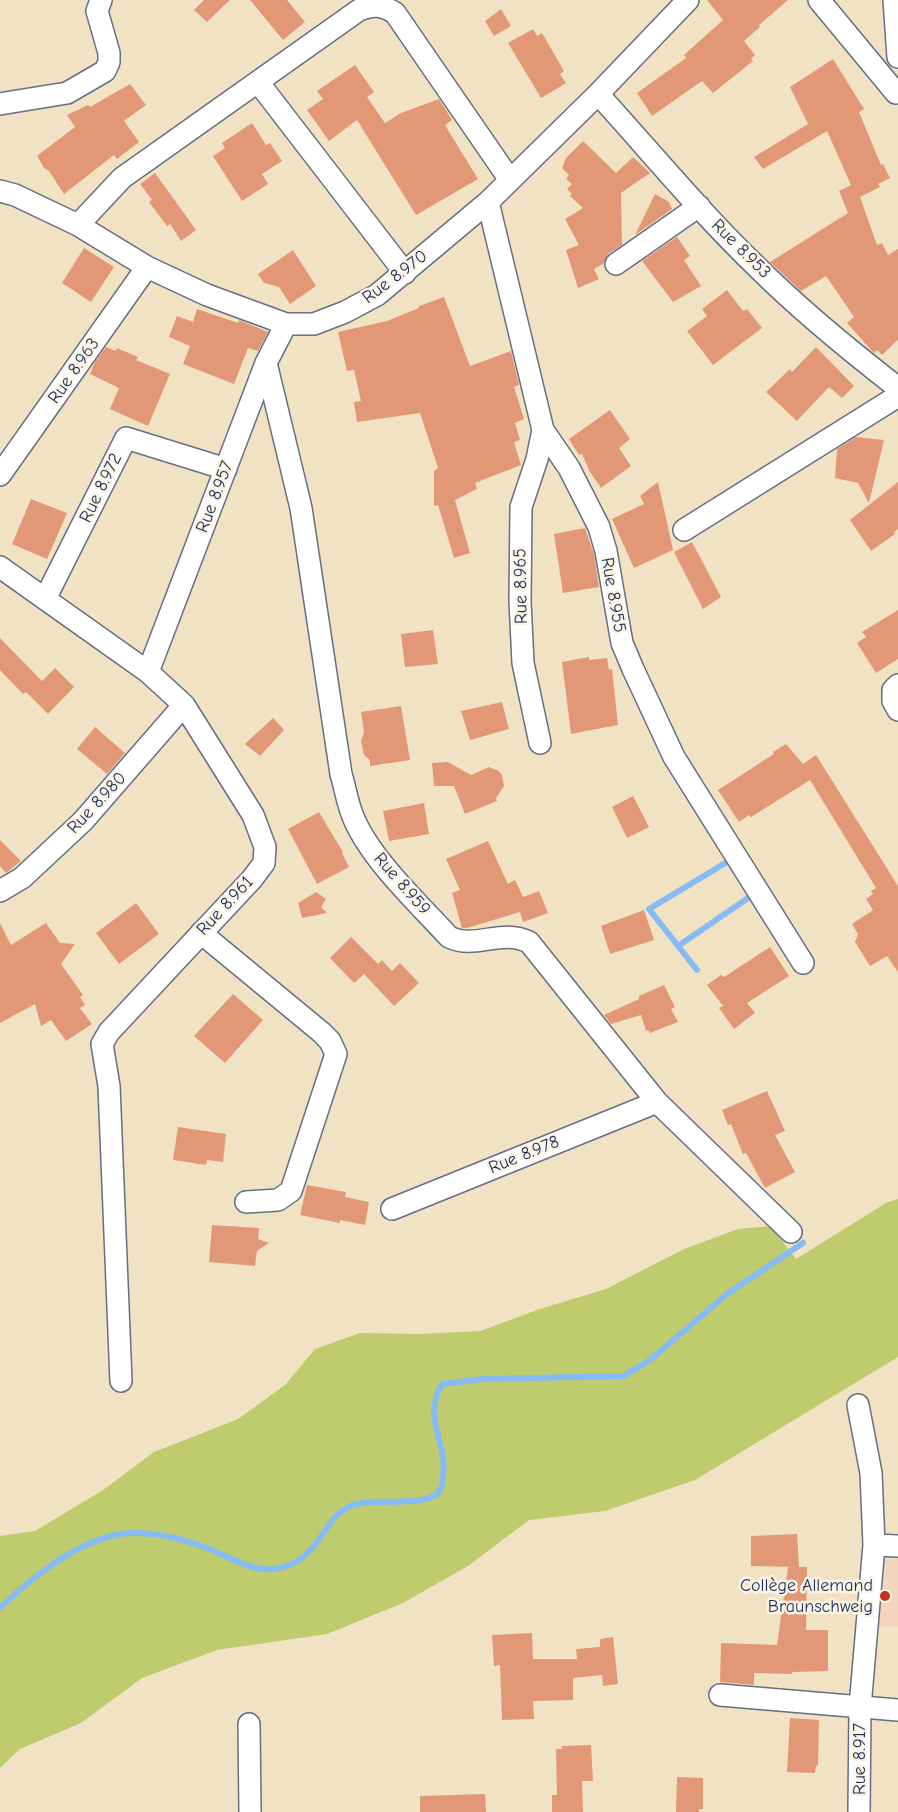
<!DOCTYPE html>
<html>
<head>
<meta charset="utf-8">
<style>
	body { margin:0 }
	canvas { display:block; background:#f2e2c4 }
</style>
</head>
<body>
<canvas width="898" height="1812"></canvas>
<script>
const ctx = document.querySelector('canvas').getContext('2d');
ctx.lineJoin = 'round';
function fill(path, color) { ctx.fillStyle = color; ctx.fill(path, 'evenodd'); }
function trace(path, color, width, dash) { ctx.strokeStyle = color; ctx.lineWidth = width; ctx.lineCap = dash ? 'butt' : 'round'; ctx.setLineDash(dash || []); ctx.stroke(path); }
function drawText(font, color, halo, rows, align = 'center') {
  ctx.font = font + ' "Comic Neue",sans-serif'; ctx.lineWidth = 5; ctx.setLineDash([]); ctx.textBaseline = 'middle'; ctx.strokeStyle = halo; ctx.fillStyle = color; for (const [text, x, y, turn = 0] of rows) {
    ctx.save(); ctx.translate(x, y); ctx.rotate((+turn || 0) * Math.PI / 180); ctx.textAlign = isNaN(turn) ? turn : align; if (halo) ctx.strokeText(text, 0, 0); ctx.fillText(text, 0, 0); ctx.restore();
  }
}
const built = new Path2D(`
	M898,1538V1627H869L873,1565Z`);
const green = new Path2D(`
	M898,1199V1357L695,1480L605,1511L529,1520L468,1566L403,1603L327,1634L217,1650L142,1678L81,1723L20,1749L0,1768V1536L35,1531L103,1490L154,1452L238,1419L285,1385L315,1349L360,1333L420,1334L480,1331L540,1309L606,1289L684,1249L738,1229L771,1226L796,1259L886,1203Z`);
const stream = new Path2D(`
	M678,946L754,894
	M697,970L649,909L732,859
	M0,1608C32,1577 85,1534 132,1533C158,1532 183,1539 207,1548C227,1556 253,1572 275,1569C322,1562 321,1516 353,1505C375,1497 422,1508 438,1493C442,1489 443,1482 443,1476C446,1451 436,1437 434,1414C434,1403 436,1394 442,1384L483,1379L624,1376L650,1360L727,1294L803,1243`);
const building = new Path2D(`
	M204,0H230L207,22L194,10Z
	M250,0H287L305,22L283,40Z
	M707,0H788L759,25L760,27L744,41L755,55L751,59L753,61L713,93L702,81L652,116L637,93L686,58L684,55L723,20Z
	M501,9L511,26L494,36L485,21Z
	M533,29L537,36L542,33L564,71L560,74L566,83L541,98L508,43Z
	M833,59L864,109L859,112L881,165L883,164L890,178L878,184L880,187L860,197L877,245L882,243L888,255L898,249V340L882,355L877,350L874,353L872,351L847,323L854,317L826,276L801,291L770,262L848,213L839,191L851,185L827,131L763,169L754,157L808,124L790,87Z
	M355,65L374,92L367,97L385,123L401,113L439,99L452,120L445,125L478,179L416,215L357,120L329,141L307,110L323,99L317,91Z
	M130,84L146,105L124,121L139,142L117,159L114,155L64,194L49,171L44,168L37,156L75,127L67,115L88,105L90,107Z
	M252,123L266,145L270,143L282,161L262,174L268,184L242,201L213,156L225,148L222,143Z
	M583,141L616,173L633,157L650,173L621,193L622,245L608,254L603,264L594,269L599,279L578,288L566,250L579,245L565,219L583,208L570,196L572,194L567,189L572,184L566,179L569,175L562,168L566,158Z
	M155,173L196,230L181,241L170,224L167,226L149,202L152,200L140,184Z
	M655,194L669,202L672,209L635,235Z
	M677,237L690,256L684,260L701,286L673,302L642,261Z
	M84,248L114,267L91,302L62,283Z
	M293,250L316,286L290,304L279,287L264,283L258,274Z
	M727,290L743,311L747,309L762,328L713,365L687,331L707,316L702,309Z
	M444,297L470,366L511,351L519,385L514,387L524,419L515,423L520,440L514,442L521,465L475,483L477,489L455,500L470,553L454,558L438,505L434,506V471L438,468L420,413L357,422L354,402L361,401L354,370L347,371L338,332L387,321L419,308V306Z
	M197,309L238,323L239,320L268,332L258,351L248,348L234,384L183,364L190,346L169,337L177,316L193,322Z
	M106,347L116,351L117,348L138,357L136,360L170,374L148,426L110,409L119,388L90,374L95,362Z
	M816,347L854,386L842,398L829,387L797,421L766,392L790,369L792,372Z
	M610,410L630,439L619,448L631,466L601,488L590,472L582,454L579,455L569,439Z
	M856,437L884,440L869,503L858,483L835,478L837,449Z
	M658,482L673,550L634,568L612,519L644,504L640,496Z
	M898,482V529L894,532L895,534L871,551L850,520Z
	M31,499L67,513L47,559L12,544Z
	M585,528L594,554L599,587L563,593L554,534Z
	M692,542L721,597L703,609L674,552Z
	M898,610V659L876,673L857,643L866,637L862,632Z
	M433,630L438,664L405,667L401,634Z
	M0,638L42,681L55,668L74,687L48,714L26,692L23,694L0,670Z
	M589,657V660L607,658L609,670L612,669L618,725L571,734L562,662Z
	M502,702L509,729L470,740L461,711Z
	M401,706L410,760L370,766V760L364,755L361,741L364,732L361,712Z
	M273,718L284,730L260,756L245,744Z
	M95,727L125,753L107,774L77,749Z
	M786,744L803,764L816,755L898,886V972L887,956L870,966L855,942L858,934L852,924L873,910L866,899L873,894L871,891L876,888L810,780L751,817L749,815L739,822L718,790L774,754L773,752Z
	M448,762L471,775L489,767L499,771L502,775L504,786L496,798L497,801L465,814L454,786H434L432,763Z
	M633,796L649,827L627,838L612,807Z
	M424,803L429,834L389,841L383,811Z
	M319,812L343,852L342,853L349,867L317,884L288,829Z
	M0,840L21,861L6,873L0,866Z
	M488,841L508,884L515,880L523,897L539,891L548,913L523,922L520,912L467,928H462L452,893L460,890L446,859Z
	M316,892L326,899L321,907L327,913L302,918L298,903Z
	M136,903L159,934L119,964L96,933Z
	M644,910L654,940L610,954L601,926Z
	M0,923L11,945L46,923L60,943L75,944L61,964L83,995L80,997L85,1005L80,1008L92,1024L66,1041L51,1020L41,1026L35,1004L0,1023Z
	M351,937L378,964L382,960L392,971L400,963L419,983L394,1006L364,974L354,983L330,958Z
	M770,947L789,976L747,1003L755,1013L734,1029L719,1008L723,1006L707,985L721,975L724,977Z
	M664,985L675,1007L671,1009L678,1022L650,1033L648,1030L646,1031L641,1015L611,1024L604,1015L639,999V996Z
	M233,994L263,1020L225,1063L194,1036Z
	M767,1091L785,1131L775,1135L795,1172L765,1188L746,1153L743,1154L731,1124L728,1125L722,1110Z
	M178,1127L226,1134L223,1162L207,1160L206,1165L173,1160Z
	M307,1185L346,1192L345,1197L369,1202L365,1225L340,1220V1223L300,1215Z
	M212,1225L259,1228L258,1239L269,1243L257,1251L255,1266L209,1262Z
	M797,1534L799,1567L751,1566V1536Z
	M788,1567H807L806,1630H828V1671L792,1672V1674L754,1673V1685L720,1682L721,1643L777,1645Z
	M532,1633L533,1659H577L576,1649L600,1647V1639L613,1637L618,1684L603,1686L602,1675L573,1678V1700L533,1701L534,1719L502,1720L500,1665L494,1666L492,1635Z
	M790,1718L819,1720L818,1766L816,1765L815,1773L787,1772Z
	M591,1745L593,1781H582L583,1812H552V1795H557L556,1749H562V1746Z
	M677,1777L703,1778V1809H699V1812H676Z
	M485,1794L486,1812H420V1796Z`);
const minor = new Path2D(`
	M819,0L896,93
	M894,0L898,57
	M258,82L405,273
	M598,94C650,151 700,212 756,266C800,310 849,350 898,388
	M0,104L67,93L105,71L109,62V53L97,11L101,0
	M0,191L15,195L78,225L147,267L207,295L286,324H314L345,312L377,295L488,202L598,94L688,0
	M488,202L543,430L569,468L599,527L606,551L622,643L633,669L674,757L803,963
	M78,225L122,178L359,10C374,4 382,5 395,13L510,180
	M616,264L699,206
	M266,363L301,508L341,774C345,787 347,801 352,814C368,857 418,903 449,937C476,950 501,928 529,942L657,1102L791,1232
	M0,475L147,267
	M684,530L898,396
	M0,567L148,672L184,705L253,815L265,847L264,863L252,879L109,1032L102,1044L109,1086L121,1381
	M45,599L126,438L226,469
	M148,672L266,363L286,324
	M898,685L893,690V701L898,710
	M540,743L523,663L520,601L521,507L537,459L543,430
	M0,891L22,878L83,821L184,705
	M201,933L321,1032L330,1041L336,1054L291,1191L278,1200L246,1202
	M392,1209L657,1102
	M858,1405L871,1473L874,1545L860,1707L859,1812
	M874,1545L898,1546
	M720,1695L898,1710
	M249,1724L250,1812`);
const markers = [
	[885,1596,6,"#c8321e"]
];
const streetNames = [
	["Rue 8.953",741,249,45],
	["Rue 8.970",395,277,-37],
	["Rue 8.963",74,371,-55],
	["Rue 8.972",101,488,-64],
	["Rue 8.957",215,497,-69],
	["Rue 8.965",521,586,-91],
	["Rue 8.955",613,595,80],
	["Rue 8.980",97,803,-47],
	["Rue 8.959",402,884,49],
	["Rue 8.961",225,906,-47],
	["Rue 8.978",524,1155,-22],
	["Rue 8.917",860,1759,-90]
];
const poiNames = [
	["Collège Allemand",873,1586],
	["Braunschweig",873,1607]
];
fill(built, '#f1d5bd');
fill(green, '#becc6e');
trace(stream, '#86bbf4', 6);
fill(building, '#e29877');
trace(minor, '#666e82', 24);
trace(minor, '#fff', 21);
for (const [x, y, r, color] of markers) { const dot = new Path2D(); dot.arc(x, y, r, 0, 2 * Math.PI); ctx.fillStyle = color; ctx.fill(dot); trace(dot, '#fcf5e5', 2); }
drawText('18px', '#1b2f5e', '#fcf5e5', streetNames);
drawText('18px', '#1b2f5e', '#fcf5e5', poiNames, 'right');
</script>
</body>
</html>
